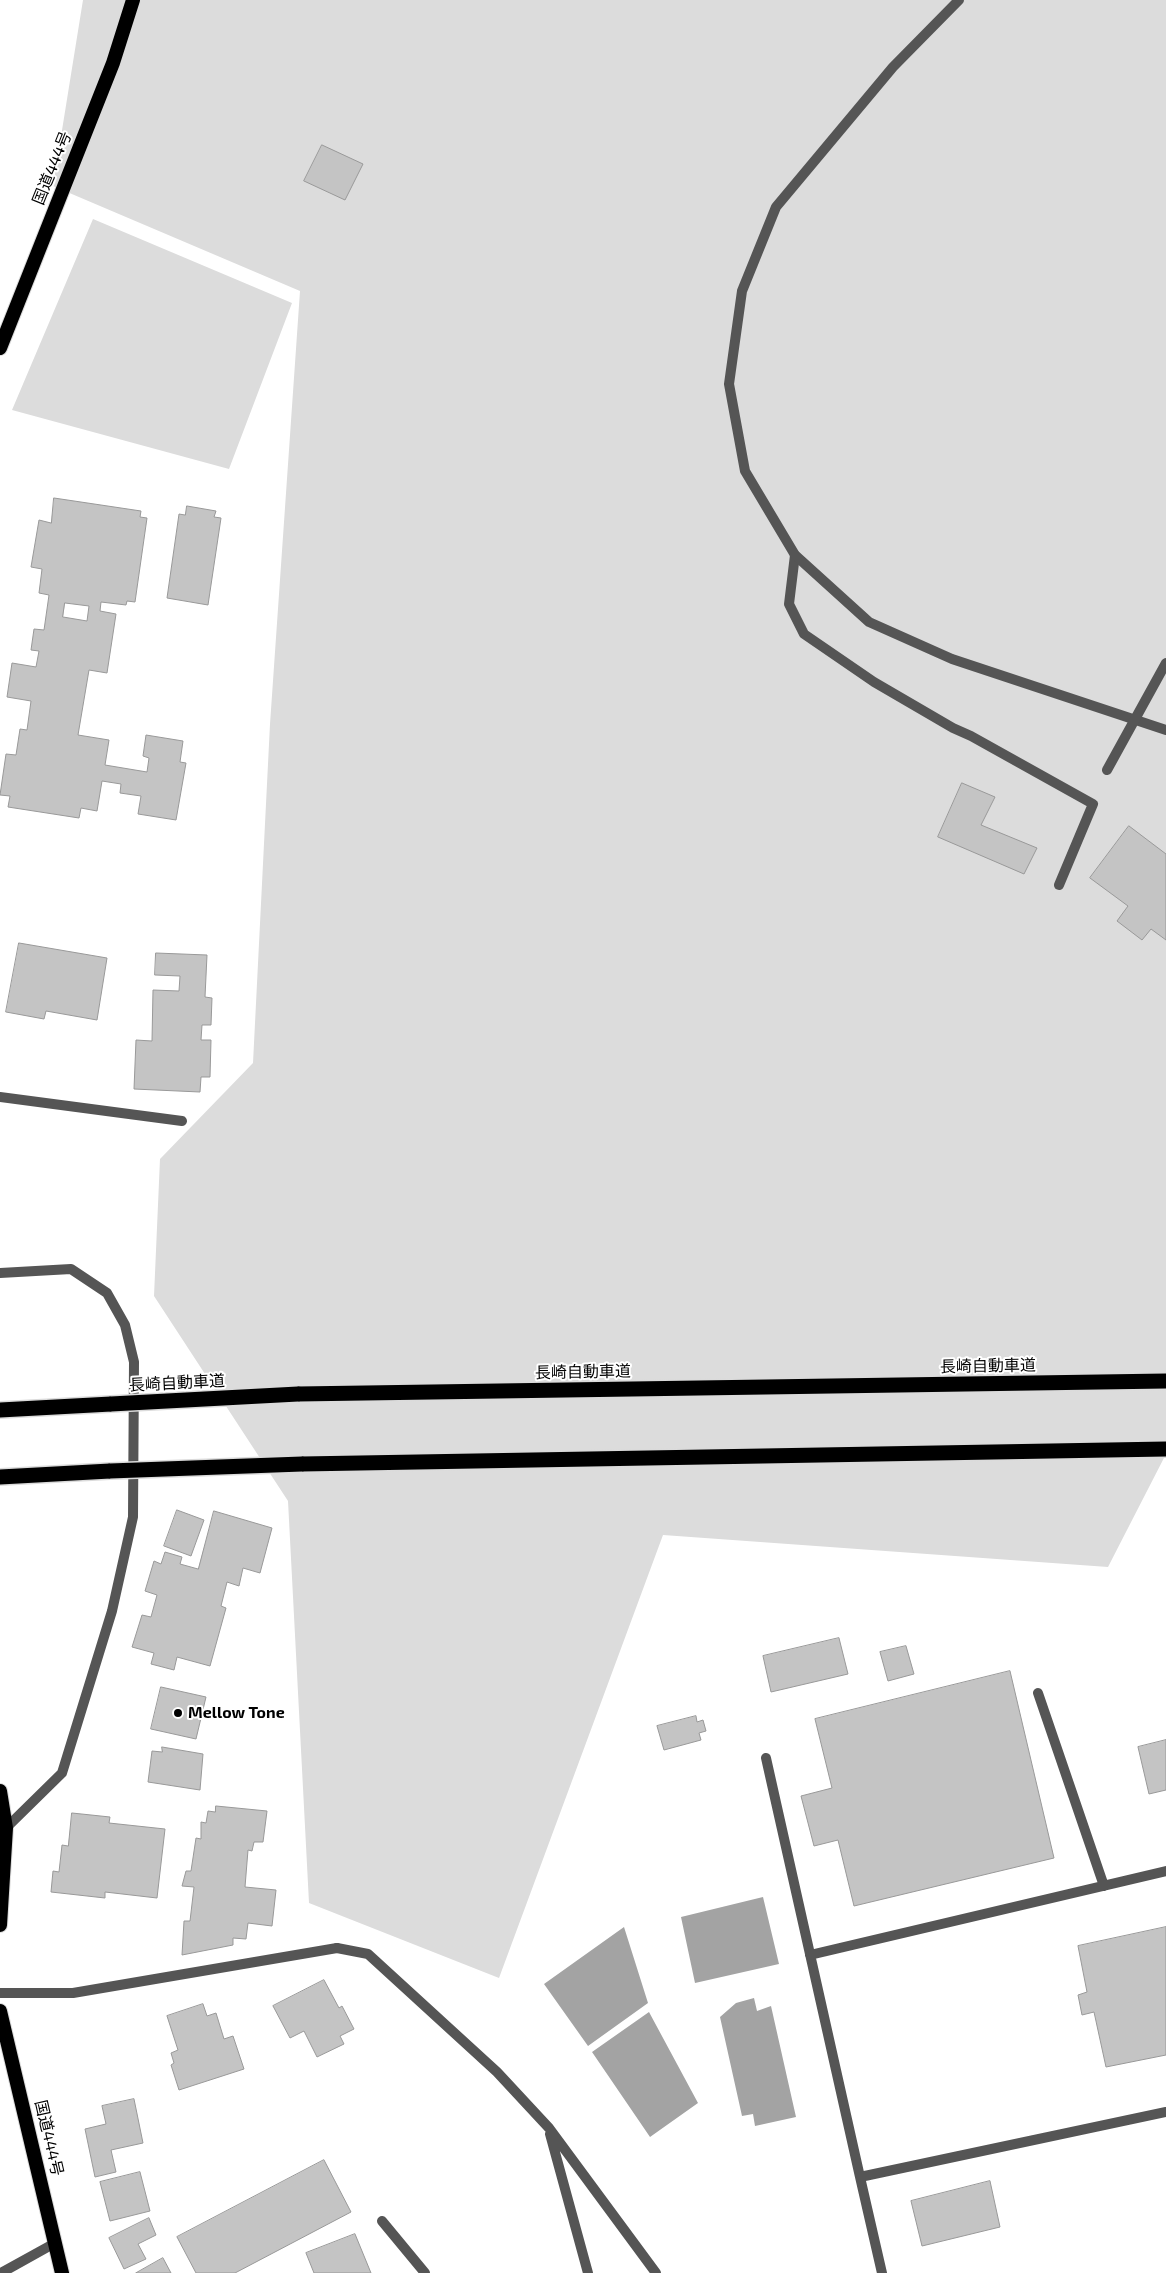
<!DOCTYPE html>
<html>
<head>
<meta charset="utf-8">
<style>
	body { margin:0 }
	canvas { display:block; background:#fff }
</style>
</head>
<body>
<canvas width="1166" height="2273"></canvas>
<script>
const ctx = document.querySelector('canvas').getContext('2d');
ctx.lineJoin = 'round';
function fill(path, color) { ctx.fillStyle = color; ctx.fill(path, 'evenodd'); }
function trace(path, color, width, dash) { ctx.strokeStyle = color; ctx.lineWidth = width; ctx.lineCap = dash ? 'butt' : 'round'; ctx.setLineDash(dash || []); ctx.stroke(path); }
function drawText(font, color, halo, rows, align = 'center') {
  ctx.font = font + ' "Exo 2","Noto Sans JP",sans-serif'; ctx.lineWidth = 4; ctx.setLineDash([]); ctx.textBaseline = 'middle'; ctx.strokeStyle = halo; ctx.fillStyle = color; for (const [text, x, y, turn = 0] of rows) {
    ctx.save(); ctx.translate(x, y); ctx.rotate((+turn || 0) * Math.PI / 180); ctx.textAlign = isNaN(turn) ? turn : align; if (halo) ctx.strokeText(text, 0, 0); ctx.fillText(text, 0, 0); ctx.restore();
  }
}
const green = new Path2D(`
	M83,0H1166V1454L1108,1567L663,1535L499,1978L309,1903L288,1501L154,1296L160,1159L253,1063L270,724L300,291L53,186Z
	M93,219L292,303L229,469L12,410Z`);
const water = new Path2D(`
	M763,1897L779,1964L695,1983L681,1917Z
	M624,1927L648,2003L588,2046L544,1984Z
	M754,1998L757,2011L771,2006L796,2117L755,2126L753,2114L742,2116L720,2017L736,2003Z
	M649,2012L698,2103L650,2137L592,2052Z`);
const building = new Path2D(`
	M322,145L363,164L345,200L304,181Z
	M54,498L141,511L140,517L147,518L135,602L127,601L126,605L101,602L100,611L116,614L107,673L89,670L78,735L109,740L105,765L147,772L149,758L143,756L146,735L183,741L180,762L186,763L176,820L138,814L141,796L120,793L121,784L102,781L97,811L81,808L79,818L8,807L10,796L0,795L6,754L16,755L20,729L27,730L31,701L7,697L12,663L36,667L39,651L31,650L34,629L44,630L49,595L39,593L42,569L31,567L39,520L51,523ZM65,603L89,606L87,621L63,617Z
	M187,506L216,511L214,517L221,518L208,605L167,598L179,514L185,515Z
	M962,783L995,797L981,825L1037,848L1024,874L938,837Z
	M1129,826L1166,854V940L1151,929L1142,940L1117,921L1128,906L1090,878Z
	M19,943L107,958L97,1020L46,1011L44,1019L6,1012Z
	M156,953L207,955L205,997L212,998L211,1025H202L201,1040H211L210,1077H201L200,1092L134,1089L136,1040L152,1041L153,990L179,991L180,976L155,975Z
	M177,1510L204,1520L191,1556L164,1546Z
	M214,1511L272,1528L260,1573L243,1568L239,1586L227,1582L221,1606L226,1608L210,1666L177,1657L174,1670L151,1664L154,1653L132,1647L142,1615L151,1617L157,1595L145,1591L154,1561L161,1564L165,1552L182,1557L180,1564L198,1569Z
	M839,1638L848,1674L771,1692L763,1656Z
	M906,1646L914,1674L888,1681L880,1652Z
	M1010,1671L1054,1858L854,1906L838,1840L814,1846L801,1796L832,1788L815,1719Z
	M161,1687L206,1697L196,1739L151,1729Z
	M696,1716L697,1722L703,1720L706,1731L699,1733L701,1740L664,1750L657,1726Z
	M1166,1740V1790L1149,1794L1138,1747Z
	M162,1747L203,1754L200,1790L148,1782L152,1751L162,1752Z
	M216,1806L267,1811L263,1842H254L252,1851L248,1850L245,1887L276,1890L272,1926L248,1923L246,1939L233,1938V1945L182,1955L184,1921H190L194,1887L182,1886L186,1871H191L196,1838L201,1839V1822L206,1823L208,1811L215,1812Z
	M72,1813L110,1817L109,1823L165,1829L157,1898L105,1892V1898L51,1892L53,1871L59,1872L62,1845L68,1846Z
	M1166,1927V2055L1106,2067L1094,2012L1082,2015L1078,1995L1087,1992L1078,1946Z
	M324,1980L339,2008L342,2006L354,2029L340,2036L344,2044L317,2057L304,2031L290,2038L273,2006Z
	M203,2004L207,2016L216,2013L224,2039L233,2036L244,2069L179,2090L171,2065L174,2063L171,2053L178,2050L167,2016Z
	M134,2099L143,2143L111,2150L116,2172L95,2177L85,2129L106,2124L102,2106Z
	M324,2160L351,2212L235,2273H196L177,2237Z
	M140,2172L150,2211L110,2221L100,2182Z
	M990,2181L1000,2227L922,2246L911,2201Z
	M149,2218L156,2235L138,2244L146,2259L124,2269L109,2238Z
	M355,2234L371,2273H314L306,2253Z
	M163,2258L171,2273H136Z`);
const service = new Path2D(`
	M795,555L789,604L804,634L874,682L953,728L971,736L1093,804L1059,885
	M1038,1693L1104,1886
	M766,1758L860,2177
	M337,1948L368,1954L497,2072L549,2128L656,2273
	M810,1955L1166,1871
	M550,2134L588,2273
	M882,2273L860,2177L1166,2112`);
const minor = new Path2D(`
	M0,1097L182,1121
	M0,1273L71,1269L107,1293L125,1325L134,1362L133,1517L112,1611L62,1773L6,1828
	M0,1993H73L337,1948
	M382,2221L425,2273
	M1,2273L55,2243`);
const tertiary = new Path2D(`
	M959,0L893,67L776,207L742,291L729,384L745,471L795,555L869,622L952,659L1166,730`);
const trunk = new Path2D(`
	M0,348L113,63L133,0
	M0,1791L6,1828L0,1925
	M0,2011L62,2273`);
const motorway = new Path2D(`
	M298,1394L1166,1381
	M0,1410L111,1404
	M302,1464L1166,1449
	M0,1477L110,1471`);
const minorBridge = new Path2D(`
	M1107,770L1166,663`);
const motorwayBridge = new Path2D(`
	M111,1404L298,1394
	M110,1471L302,1464`);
const markers = [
	[178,1713,5,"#000"]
];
const streetNames = [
	["国道444号",52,168,-68],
	["長崎自動車道",988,1366,-1],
	["長崎自動車道",583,1372,-1],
	["長崎自動車道",177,1383,-3],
	["国道444号",49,2138,77]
];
const poiNames = [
	["Mellow Tone",188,1713]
];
fill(green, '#dcdcdc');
fill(water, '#a3a3a3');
fill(building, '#c4c4c4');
trace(building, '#999', 1);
trace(trunk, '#dbdbdb', 16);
trace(motorway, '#dbdbdb', 18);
trace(service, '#555', 10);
trace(minor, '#555', 10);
trace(tertiary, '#555', 10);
trace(trunk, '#000', 14);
trace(motorway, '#000', 15);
trace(motorwayBridge, '#dbdbdb', 18, []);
trace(minorBridge, '#555', 10);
trace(motorwayBridge, '#000', 15);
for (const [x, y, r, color] of markers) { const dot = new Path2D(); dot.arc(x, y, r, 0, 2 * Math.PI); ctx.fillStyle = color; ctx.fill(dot); trace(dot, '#fff', 2); }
drawText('16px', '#000', '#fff', streetNames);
drawText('bold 16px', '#000', '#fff', poiNames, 'left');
</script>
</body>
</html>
